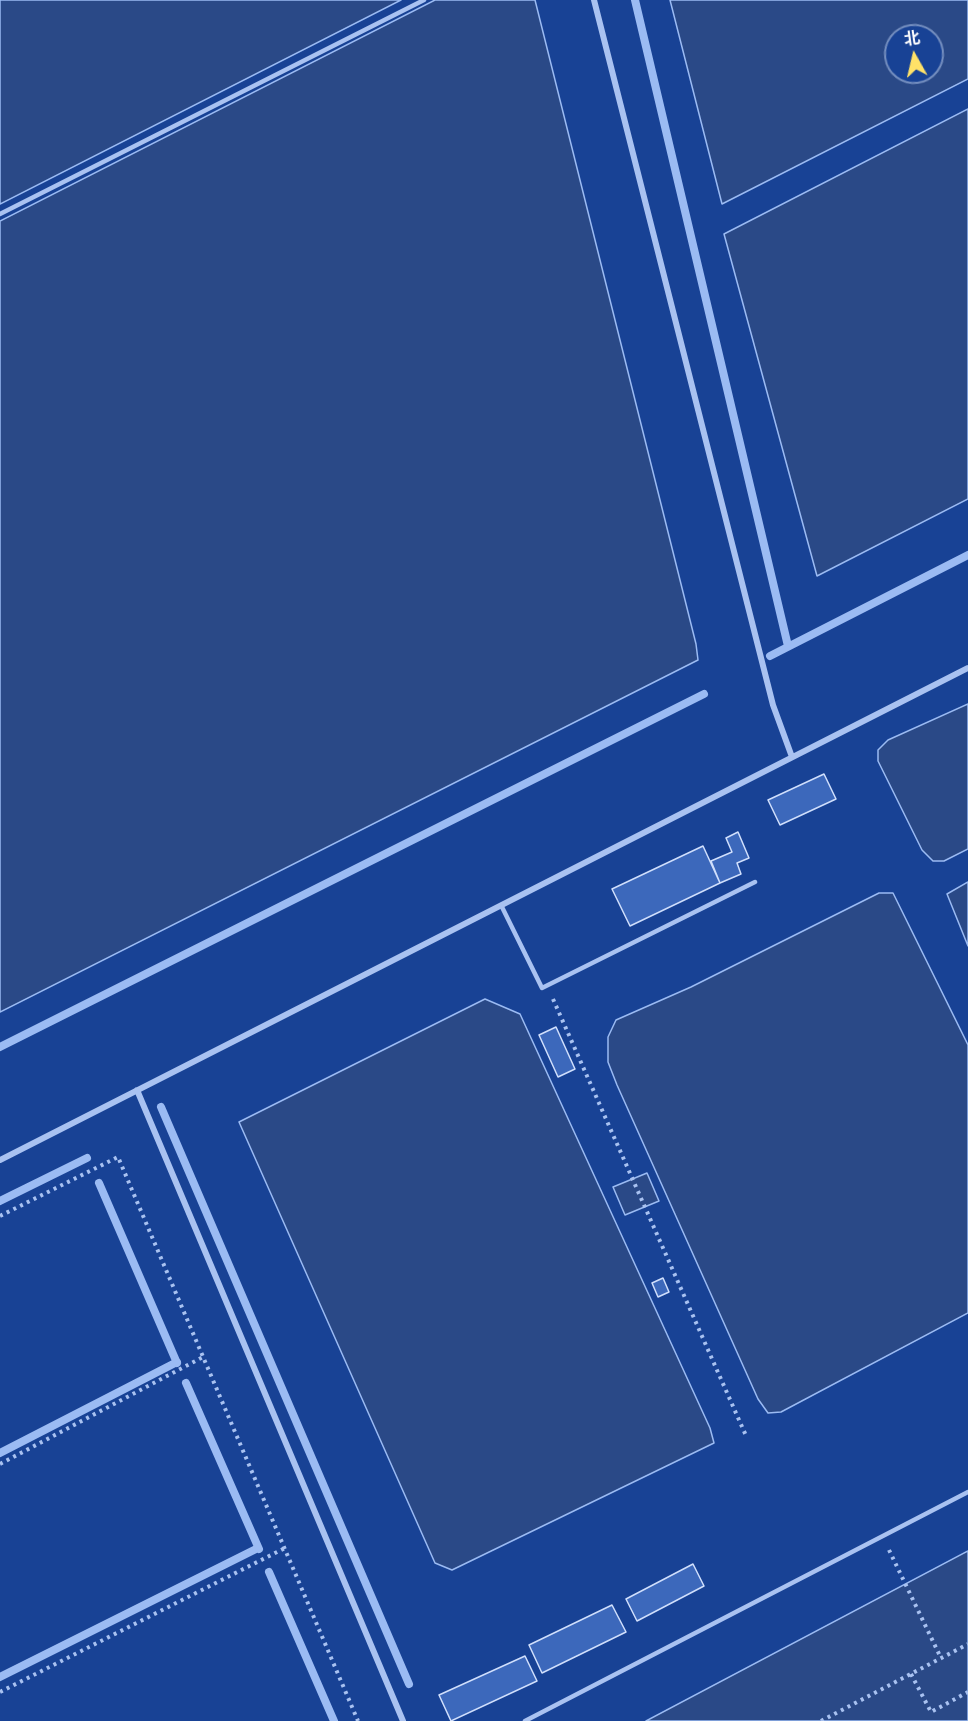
<!DOCTYPE html>
<html>
<head>
<meta charset="utf-8">
<style>
	body { margin:0 }
	#map { position:relative; width:968px; height:1721px; overflow:hidden; background:#184295; font-family:Inter,"Noto Sans SC",sans-serif }
	canvas { display:block }
	.north { position:absolute; left:884px; top:24px; width:60px; height:60px; box-sizing:border-box; background:#184295; border:2px solid #748ebf; border-radius:50%; rotate:352deg; font-size:16px; font-weight:700; line-height:24px; text-align:center; color:#fff }
	.north::after { content:''; display:block; margin:auto; width:21px; height:27px; background:#ffe268; clip-path:polygon(50% 0,100% 100%,50% 72%,0 100%) }
</style>
</head>
<body>
<div id="map">
<canvas width="968" height="1721"></canvas>
<div class="north">北</div>
</div>
<script>
const ctx = document.querySelector('canvas').getContext('2d');
ctx.lineJoin = 'round';
function fill(path, color) { ctx.fillStyle = color; ctx.fill(path, 'evenodd'); }
function trace(path, color, width, dash) { ctx.strokeStyle = color; ctx.lineWidth = width; ctx.lineCap = dash ? 'butt' : 'round'; ctx.setLineDash(dash || []); ctx.stroke(path); }
const water = new Path2D(`
	M0,0H401L0,204Z
	M435,0H535L696,644L698,660L0,1012V221Z
	M670,0H968V79L722,204ZM896,36H932V72H896Z
	M968,109V499L817,576L724,234Z
	M968,704V849L944,861H933L922,850L878,761V750L888,740Z
	M968,882V946L947,894Z
	M879,893H893L968,1045V1313L781,1412L768,1413L758,1399L617,1085L608,1062V1037L616,1020L691,987Z
	M485,999L520,1014L710,1428L714,1443L452,1570L435,1563L239,1122Z
	M647,1173L659,1201L625,1215L613,1187Z
	M968,1551V1721H646Z`);
const stream = new Path2D(`
	M635,0L788,646
	M770,656L968,555
	M0,1047L704,694
	M161,1107L409,1684
	M99,1183L177,1363
	M0,1201L87,1158
	M186,1383L259,1549
	M0,1453L177,1362
	M269,1572L334,1721
	M0,1677L258,1548`);
const building = new Path2D(`
	M824,774L836,799L780,825L768,800Z
	M738,832L749,858L737,863L741,874L720,883L711,861L732,852L726,838Z
	M703,846L720,883L630,926L612,889Z
	M556,1027L575,1069L558,1077L539,1035Z
	M663,1278L669,1292L658,1297L652,1283Z
	M693,1564L704,1586L637,1621L626,1599Z
	M612,1605L626,1632L542,1673L529,1645Z
	M525,1656L537,1681L451,1721L439,1695Z`);
const path = new Path2D(`
	M553,999L747,1438
	M0,1216L118,1157L358,1721
	M0,1464L203,1357
	M889,1550L941,1658
	M911,1674L931,1712L968,1692
	M0,1692L285,1548
	M821,1721L968,1644`);
const service = new Path2D(`
	M0,214L424,0
	M501,905L542,988L755,882
	M525,1721L968,1492`);
const minor = new Path2D(`
	M594,0L773,705L792,757
	M137,1090L403,1721
	M0,1160L968,668`);
fill(water, '#2a4987');
trace(water, '#9bbbf3', 1.5);
trace(stream, '#9bbbf3', 8);
fill(building, '#3c68bb');
trace(building, '#d0dffc', 1.5);
trace(path, '#a9c2f1', 4, [3, 4.5]);
trace(service, '#a9c2f1', 4.5);
trace(minor, '#a9c2f1', 6);
</script>
</body>
</html>
